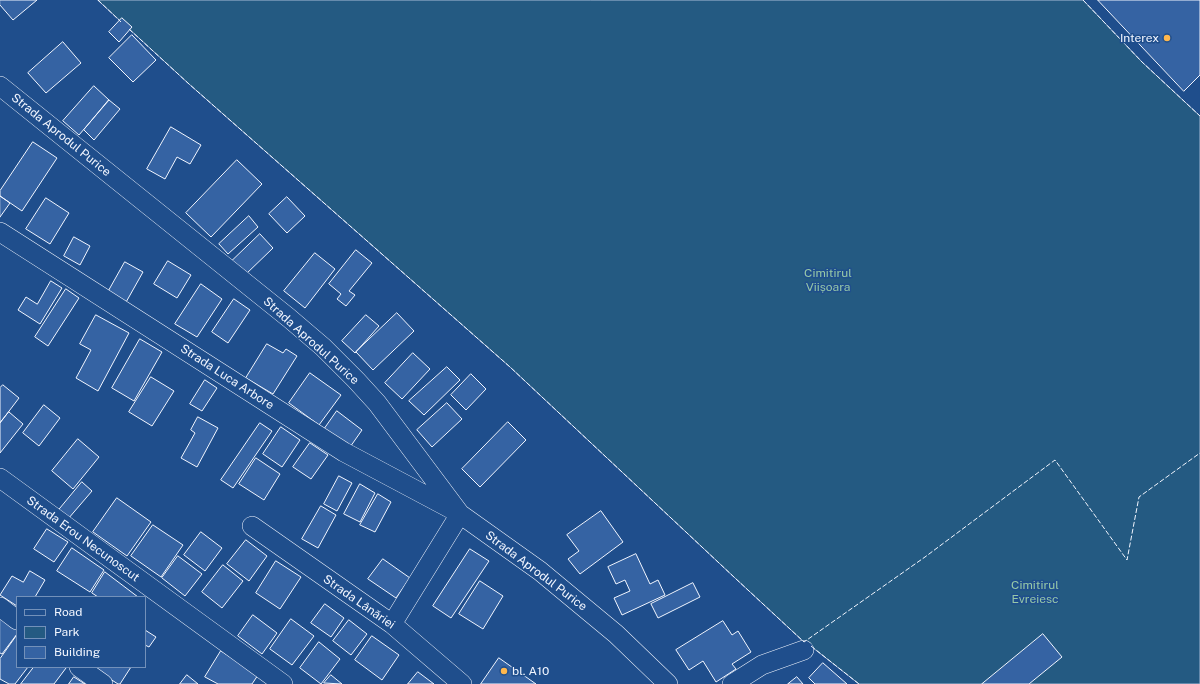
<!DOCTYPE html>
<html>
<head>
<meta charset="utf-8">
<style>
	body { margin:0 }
	#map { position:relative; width:1200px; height:684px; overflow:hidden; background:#1f4e8c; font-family:"Public Sans",sans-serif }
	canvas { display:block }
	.legend { position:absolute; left:16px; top:596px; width:130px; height:72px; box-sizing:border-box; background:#1f4e8c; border:1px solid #7391ba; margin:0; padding:5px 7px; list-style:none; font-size:12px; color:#f2f6ff }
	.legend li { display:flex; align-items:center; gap:8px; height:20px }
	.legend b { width:20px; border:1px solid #7391ba }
</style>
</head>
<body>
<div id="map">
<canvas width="1200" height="684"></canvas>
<ul class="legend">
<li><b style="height:5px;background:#1f4e8c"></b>Road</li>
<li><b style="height:11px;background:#245a82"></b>Park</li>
<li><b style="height:11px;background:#3563a3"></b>Building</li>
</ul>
</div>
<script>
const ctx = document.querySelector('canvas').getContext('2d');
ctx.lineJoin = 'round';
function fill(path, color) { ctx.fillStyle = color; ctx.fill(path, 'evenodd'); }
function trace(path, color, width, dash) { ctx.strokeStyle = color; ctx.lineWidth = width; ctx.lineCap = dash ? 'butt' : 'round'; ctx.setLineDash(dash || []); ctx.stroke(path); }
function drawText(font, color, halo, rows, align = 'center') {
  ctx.font = font + ' "Public Sans",sans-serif'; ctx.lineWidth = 3; ctx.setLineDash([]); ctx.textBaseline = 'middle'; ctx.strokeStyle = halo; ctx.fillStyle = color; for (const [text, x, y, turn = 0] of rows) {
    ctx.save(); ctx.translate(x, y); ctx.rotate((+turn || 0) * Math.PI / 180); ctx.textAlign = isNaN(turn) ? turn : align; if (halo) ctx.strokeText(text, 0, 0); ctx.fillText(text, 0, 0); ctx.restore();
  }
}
const green = new Path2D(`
	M98,0H1083L1142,62L1200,116V684H859L808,644L804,642L735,578L510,367L189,84Z`);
const building = new Path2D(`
	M0,0H37L13,20L0,5Z
	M1098,0H1200V75L1184,91Z
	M122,18L132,27L119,42L109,32Z
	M132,35L156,60L133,82L109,58Z
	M63,42L81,63L46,93L28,73Z
	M94,86L109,100L79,135L63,121Z
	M109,100L120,109L94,140L84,130Z
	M171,127L201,145L190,164L177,157L165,179L147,169Z
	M33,142L57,158L22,211L0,196V191Z
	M237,160L262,184L211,237L186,213Z
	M0,196L10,203L0,217Z
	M287,197L305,216L287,233L269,214Z
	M46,198L69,213L50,244L26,229Z
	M249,216L258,227L228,254L219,244Z
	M260,234L273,248L245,275L232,261Z
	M74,237L90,246L80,265L64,256Z
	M356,250L372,263L349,291L355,295L346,306L337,299L341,294L329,284Z
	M315,253L335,269L305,308L284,291Z
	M168,261L191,275L177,298L154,284Z
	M125,262L143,272L125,304L107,294Z
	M51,281L62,288L40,324L18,310L26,297L37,304Z
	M201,284L222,299L197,337L175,324Z
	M66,289L79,298L48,346L35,337Z
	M234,299L250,310L228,343L212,332Z
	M397,313L414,331L373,370L356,352Z
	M96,315L129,333L98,391L76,378L91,350L80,344Z
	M366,315L379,326L355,353L342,341Z
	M140,339L162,352L134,401L112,388Z
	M267,344L283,353L286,349L297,356L273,394L246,378Z
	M413,353L430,369L402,399L385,383Z
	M447,367L460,380L424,415L409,401Z
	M310,373L341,395L319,425L289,403Z
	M471,374L486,389L466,410L451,395Z
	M151,377L174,391L152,426L129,412Z
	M205,380L217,388L202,411L190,404Z
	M3,385L19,398L0,423V388Z
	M447,403L462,419L432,447L417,430Z
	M44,405L60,418L39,446L23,433Z
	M337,411L362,430L348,450L323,431Z
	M9,412L23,424L0,453V423Z
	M198,417L218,428L197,467L181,458L195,433L191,430Z
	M508,422L526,440L480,487L462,469Z
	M260,423L272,431L233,488L221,480Z
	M281,427L300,440L282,467L263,454Z
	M78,439L99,457L73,489L52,471Z
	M310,443L328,455L311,479L293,467Z
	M256,458L280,474L264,500L239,484Z
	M339,476L352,483L337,511L324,504Z
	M82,482L92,491L68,519L58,511Z
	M360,484L375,493L360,522L344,514Z
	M378,494L391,502L375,532L360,525Z
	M117,498L151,522L127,556L93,532Z
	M321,506L336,515L318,548L302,539Z
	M601,511L623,542L580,574L568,559L579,551L567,535Z
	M153,525L183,545L161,577L131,556Z
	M47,529L68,542L54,562L34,549Z
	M201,532L222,548L205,571L184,555Z
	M246,540L267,556L249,581L227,564Z
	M72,548L104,570L90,592L57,571Z
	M470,549L489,561L451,618L433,606Z
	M636,554L650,584L658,580L665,595L622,615L614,598L630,591L625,580L616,584L608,567Z
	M178,556L202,574L185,596L162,578Z
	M383,559L410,578L396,598L368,579Z
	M276,561L301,577L280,609L256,593Z
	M223,565L243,581L222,608L202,592Z
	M30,571L45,580L35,597H17V606L0,595L12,576L23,582Z
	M105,572L138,597H98L92,593Z
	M480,581L503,596L483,629L459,614Z
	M693,583L700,597L658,618L651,604Z
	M325,604L344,618L331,637L311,623Z
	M253,615L277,633L262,654L238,636Z
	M0,617L17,628V634L2,654L0,653Z
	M291,619L314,636L292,665L270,649Z
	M349,620L367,634L351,655L333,641Z
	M723,621L732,635L738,631L751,652L732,664L736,669L716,682L703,661L689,670L676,650Z
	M145,630L156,637L149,647L145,645Z
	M1043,634L1062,657L1029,684H982Z
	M17,635V667H28L15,684H9L0,679V659Z
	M372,636L399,655L382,680L355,660Z
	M319,642L340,659L321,684L300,668Z
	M221,651L238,662L260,672L252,684H218L205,677Z
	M499,658L536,684H481Z
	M823,663L847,684H815L809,678Z
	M34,667H65L66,668L54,684H21Z
	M94,667H131L120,684H118L93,668Z
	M418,672L434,684H408Z
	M187,675L198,684H180Z
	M331,675L342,684L324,683Z
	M74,677L85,684H69Z
	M797,677L803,684H788Z`);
const street = new Path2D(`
	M0,86L289,318L323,347L356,380L377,403L460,514L540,571L616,634L668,684
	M0,232L344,452L455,511
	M0,478L283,684
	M252,526L392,624L462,684
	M0,607L17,620
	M392,624L460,514
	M79,667L103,684
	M732,684L762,665L804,650`);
const fence = new Path2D(`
	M98,0L121,22
	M1083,0L1142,62L1200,116
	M129,29L189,84L510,367L735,578L804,642L925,557L1055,460L1127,560L1139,497L1200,453
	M811,646L859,684`);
const markers = [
	[1167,38,4,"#ffb74d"],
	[504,671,4,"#ffb74d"]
];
const poiNames = [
	["Interex",1159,38],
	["bl. A10",512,671,"left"]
];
const streetNames = [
	["Strada Aprodul Purice",61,135,39],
	["Strada Aprodul Purice",311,341,42],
	["Strada Luca Arbore",227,377,33],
	["Strada Erou Necunoscut",83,539,36],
	["Strada Aprodul Purice",536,571,37],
	["Strada Lânăriei",359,602,35]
];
const parkNames = [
	["Cimitirul",828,273],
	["Viișoara",828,287],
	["Cimitirul",1035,585],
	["Evreiesc",1035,599]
];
fill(green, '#245a82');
trace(green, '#a8bbd7', 1);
fill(building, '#3563a3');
trace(building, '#f2f6ff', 1);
trace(street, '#f2f6ff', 20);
trace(street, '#1f4e8c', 19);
trace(fence, '#f2f6ff', 1, [5, 2]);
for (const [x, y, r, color] of markers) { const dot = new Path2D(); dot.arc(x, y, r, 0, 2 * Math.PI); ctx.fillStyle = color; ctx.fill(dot); trace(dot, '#1f4e8c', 1.5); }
drawText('12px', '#f2f6ff', '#1f4e8c', poiNames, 'right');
drawText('12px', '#f2f6ff', '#1f4e8c', streetNames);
drawText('12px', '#97c8a6', '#1f4e8c', parkNames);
</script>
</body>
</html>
